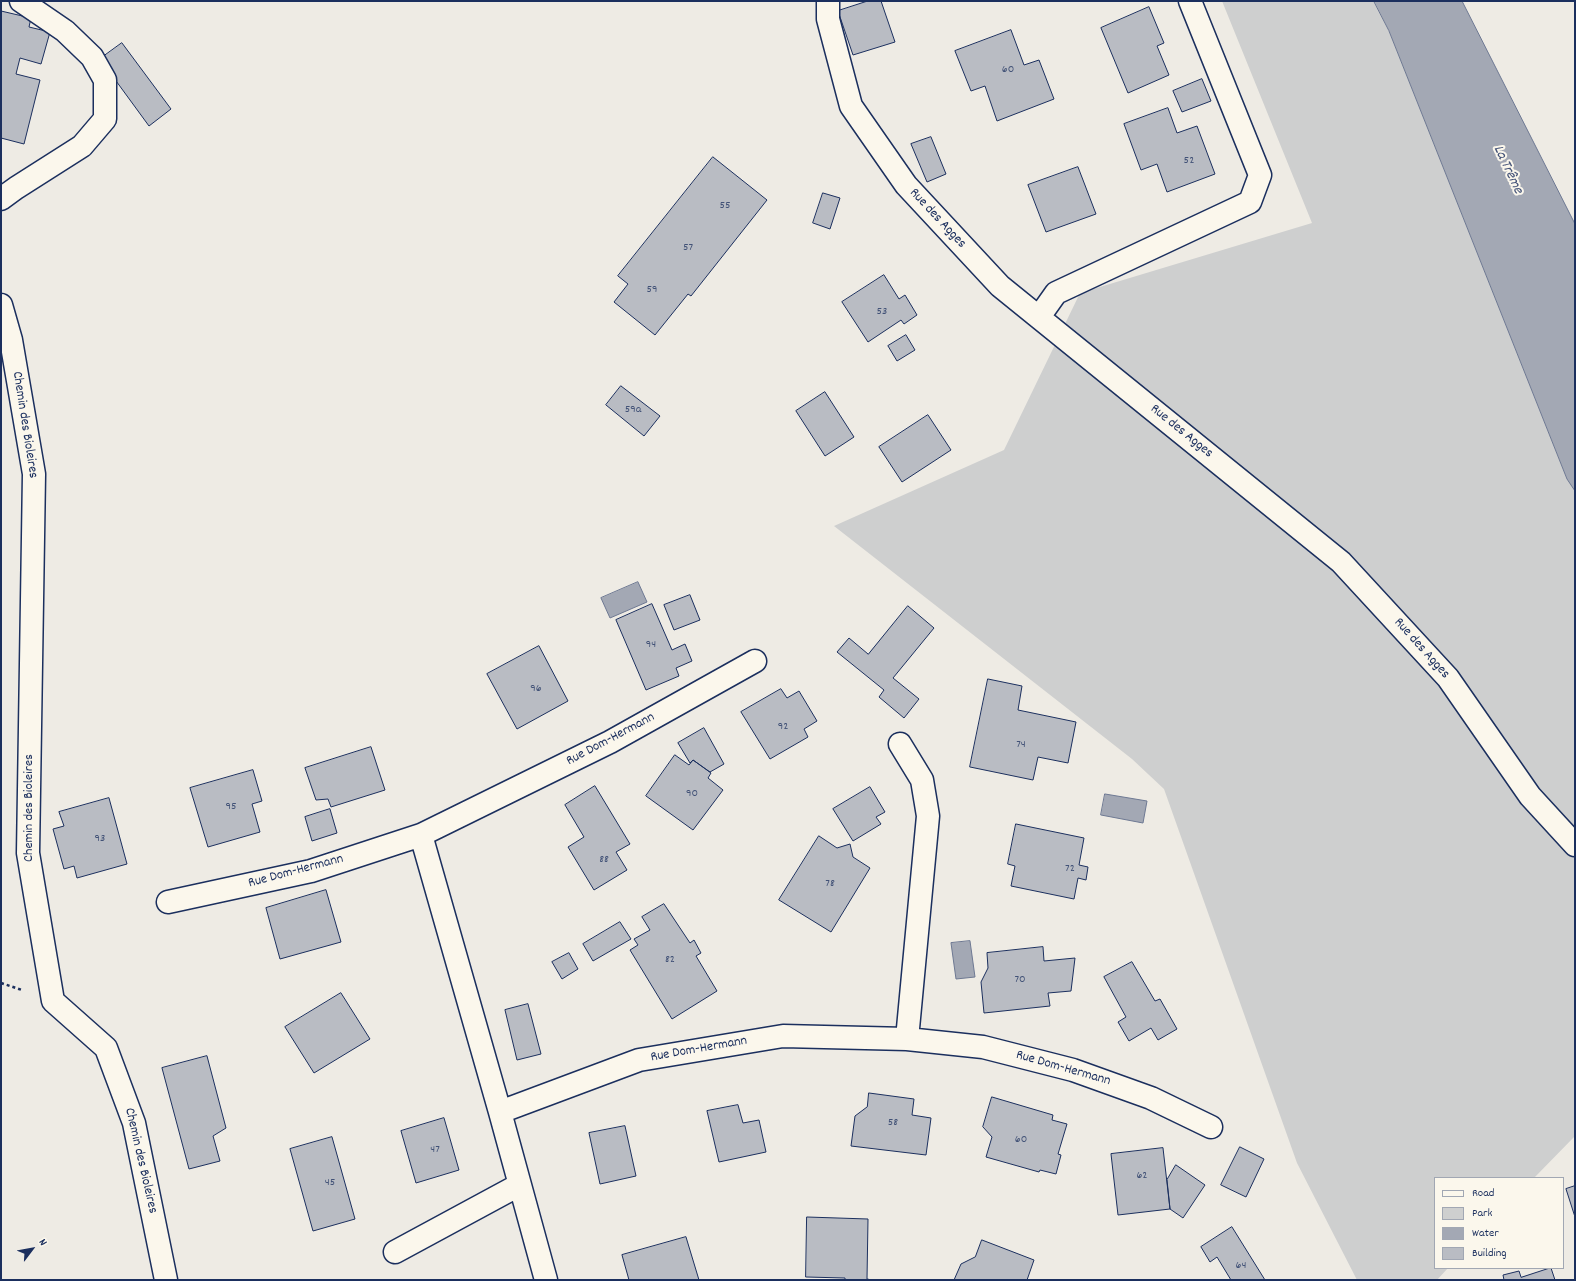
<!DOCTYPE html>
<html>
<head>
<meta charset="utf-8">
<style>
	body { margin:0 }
	#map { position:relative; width:1576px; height:1281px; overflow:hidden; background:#eeebe4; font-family:Dekko,sans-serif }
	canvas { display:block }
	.frame { position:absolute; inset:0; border:2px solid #1b2f5e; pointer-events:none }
	.legend { position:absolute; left:1434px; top:1177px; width:130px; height:92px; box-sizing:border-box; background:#fbf7ec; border:1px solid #a1a7b3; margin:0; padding:5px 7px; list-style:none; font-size:12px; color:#1b2f5e }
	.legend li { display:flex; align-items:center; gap:8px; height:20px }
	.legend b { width:20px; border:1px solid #a1a7b3 }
	.north { position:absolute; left:12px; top:1229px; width:40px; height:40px; -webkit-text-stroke:3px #fbf7ec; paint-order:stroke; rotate:58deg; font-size:11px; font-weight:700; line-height:16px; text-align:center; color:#1b2f5e }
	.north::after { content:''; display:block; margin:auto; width:14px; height:18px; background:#1b2f5e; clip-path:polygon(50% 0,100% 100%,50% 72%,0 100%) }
</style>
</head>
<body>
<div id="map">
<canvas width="1576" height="1281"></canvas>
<div class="frame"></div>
<ul class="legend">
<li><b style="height:5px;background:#fbf7ec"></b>Road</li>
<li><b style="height:11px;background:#cecfcf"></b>Park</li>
<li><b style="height:11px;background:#a3a8b4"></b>Water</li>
<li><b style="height:11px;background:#b9bcc3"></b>Building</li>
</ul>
<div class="north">N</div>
</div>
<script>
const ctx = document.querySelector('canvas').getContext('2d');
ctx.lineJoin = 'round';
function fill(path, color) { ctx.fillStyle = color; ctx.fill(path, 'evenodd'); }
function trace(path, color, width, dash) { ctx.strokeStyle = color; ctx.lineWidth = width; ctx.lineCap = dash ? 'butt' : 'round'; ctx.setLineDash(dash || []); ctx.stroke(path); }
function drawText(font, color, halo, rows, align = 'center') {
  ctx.font = font + ' Dekko,sans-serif'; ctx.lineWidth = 4; ctx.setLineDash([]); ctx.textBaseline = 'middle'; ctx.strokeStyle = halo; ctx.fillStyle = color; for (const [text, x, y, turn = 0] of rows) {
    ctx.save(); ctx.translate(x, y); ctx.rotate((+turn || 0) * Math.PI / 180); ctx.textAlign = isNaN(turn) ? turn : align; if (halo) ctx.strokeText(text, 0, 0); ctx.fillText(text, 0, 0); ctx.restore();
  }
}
const green = new Path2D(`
	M1222,1H1374L1389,31L1567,479L1575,491V1136L1534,1178H1435V1268H1448L1437,1280H1357L1297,1163L1164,789L1132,759L834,526L1004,450L1080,293L1312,223Z`);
const water = new Path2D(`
	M1374,1H1462L1575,224V491L1567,479L1389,31Z
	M638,582L647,602L610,618L601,598Z
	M1105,794L1147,801L1143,823L1101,815Z
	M970,941L975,977L956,979L951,943Z`);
const building = new Path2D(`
	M868,1H881L895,42L853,55L838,11Z
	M1149,7L1164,43L1157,46L1169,75L1128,93L1101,28Z
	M1,11L31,18L29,27L50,32L41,64L20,58L16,74L40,80L24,144L1,138Z
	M1011,30L1024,65L1039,60L1054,99L997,121L985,86L971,91L955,51Z
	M122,43L171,109L149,126L100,59Z
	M1202,79L1211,101L1182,112L1173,91Z
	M1168,108L1177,133L1197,126L1215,174L1167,192L1157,164L1141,170L1124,124Z
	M931,137L946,174L927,182L911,144Z
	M713,157L767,200L691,296L688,294L655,335L614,302L628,284L618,276Z
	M1078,167L1096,214L1046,232L1028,185Z
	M823,193L840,198L830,229L813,223Z
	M884,275L899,299L905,295L917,315L904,324L901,320L868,342L842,302Z
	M906,335L915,350L897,361L888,346Z
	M621,386L660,416L644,436L606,405Z
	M825,392L854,437L825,456L796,411Z
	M928,415L951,450L902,482L879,447Z
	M690,595L700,620L674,630L664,605Z
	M652,604L672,650L685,644L692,661L676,668L679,676L646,690L616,620Z
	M908,606L934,628L893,678L919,699L904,718L879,697L884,690L837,652L849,638L868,654Z
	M539,646L568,701L517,729L487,674Z
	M988,679L1022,686L1018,710L1076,722L1068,763L1038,757L1033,780L970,767Z
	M781,689L787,698L799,691L817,721L804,729L808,737L770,759L741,712Z
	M704,728L724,764L710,772L693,760L690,763L678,743Z
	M371,747L385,790L331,807L328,799L316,800L305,768Z
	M675,755L689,765L693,760L711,773L708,778L723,790L693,830L646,796Z
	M253,770L262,801L252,804L260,832L208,847L190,788Z
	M595,786L630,844L616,852L627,870L594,890L568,847L584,837L565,805Z
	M870,787L885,812L876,817L881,824L853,841L833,809Z
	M109,798L127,864L77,878L74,866L64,869L53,829L64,826L59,812Z
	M330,809L337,833L312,841L305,817Z
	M1016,824L1084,838L1079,865L1088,867L1086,880L1078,878L1074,899L1011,886L1015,866L1008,864Z
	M819,836L837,848L850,844L853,857L870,868L831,932L779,900Z
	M326,890L341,942L280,959L266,908Z
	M664,904L690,943L694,940L701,953L696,956L717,991L672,1019L630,950L638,945L634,939L650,930L642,917Z
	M620,922L631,939L593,961L583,944Z
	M1043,947L1044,961L1075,958L1071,991L1048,993L1050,1006L984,1013L981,982L988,968L987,953Z
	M569,953L578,969L562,979L552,962Z
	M1132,962L1155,1001L1160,999L1177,1029L1158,1040L1151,1028L1129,1041L1118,1022L1126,1017L1104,977Z
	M341,993L370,1039L314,1073L285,1027Z
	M528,1004L541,1054L517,1060L505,1010Z
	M207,1056L226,1128L213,1136L220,1161L189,1169L162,1068Z
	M869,1093L914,1099L912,1115L931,1118L926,1155L851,1146L855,1116L867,1107Z
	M992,1097L1053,1115L1052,1120L1067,1124L1058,1154L1061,1155L1056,1174L1040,1170L1039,1172L986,1157L992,1137L983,1127Z
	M738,1105L743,1123L759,1120L766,1152L719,1162L707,1111Z
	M444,1118L459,1170L416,1183L401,1131Z
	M625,1126L636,1176L600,1184L589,1133Z
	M332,1137L355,1219L313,1231L290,1149Z
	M1240,1147L1264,1159L1246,1197L1221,1185Z
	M1163,1148L1170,1209L1118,1215L1111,1154Z
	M1176,1165L1205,1185L1183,1218L1170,1209L1167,1180Z
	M1575,1186V1217L1566,1189Z
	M807,1217L868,1219L867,1279L872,1280H845V1278L806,1277Z
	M1232,1227L1265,1280H1231L1217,1257L1210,1262L1201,1247Z
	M686,1237L699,1280H629L622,1255Z
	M982,1240L1034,1260L1027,1280H954L961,1264L975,1257Z
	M1551,1268L1555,1280H1504L1503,1275L1519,1271L1521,1277Z`);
const path = new Path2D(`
	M1,983L22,990`);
const minor = new Path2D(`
	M828,1V19L851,106L906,185L1000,286L1341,562L1448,678L1530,796L1575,845
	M1,199L16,188L82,146L105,119V80L92,57L65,31L21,1
	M1,305L11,340L34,474L28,853L53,1001L106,1048L134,1123L166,1280
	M1039,317L1056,293L1250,202L1260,175L1190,1
	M900,744L922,780L928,816L907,1039
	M421,835L500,1112L546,1280
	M168,902L311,871L421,835L610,742L755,661
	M500,1112L639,1060L783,1036L907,1039L983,1047L1073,1070L1151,1098L1211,1127
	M395,1252L519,1185`);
const numberNames = [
	["60",1008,70],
	["52",1189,161],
	["55",725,206],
	["57",688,248],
	["59",652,290],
	["53",882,312],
	["59a",633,410],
	["94",651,645],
	["96",536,689],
	["92",783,727],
	["74",1021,745],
	["90",692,794],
	["95",231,807],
	["93",100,839],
	["88",604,860],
	["72",1070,869],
	["78",830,884],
	["82",670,960],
	["70",1020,980],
	["58",893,1123],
	["60",1021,1140],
	["47",435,1150],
	["62",1142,1176],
	["45",330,1183],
	["64",1241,1266]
];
const streetNames = [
	["Rue des Agges",937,219,47],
	["Chemin des Bioleires",24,425,81],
	["Rue des Agges",1181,432,39],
	["Rue des Agges",1421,649,48],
	["Rue Dom-Hermann",611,740,-28],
	["Chemin des Bioleires",30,808,-90],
	["Rue Dom-Hermann",296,872,-15],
	["Rue Dom-Hermann",699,1050,-10],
	["Rue Dom-Hermann",1063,1069,16],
	["Chemin des Bioleires",140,1161,77]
];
const waterNames = [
	["La Trême",1507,170,65]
];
fill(green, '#cecfcf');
fill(water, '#a3a8b4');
trace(water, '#6d7892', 1);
fill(building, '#b9bcc3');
trace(building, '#1b2f5e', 1);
trace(minor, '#1b2f5e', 25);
trace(path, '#1b2f5e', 2.5, [3, 3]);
trace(minor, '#fbf7ec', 22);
drawText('12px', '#425277', null, numberNames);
drawText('14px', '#1b2f5e', '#fbf7ec', streetNames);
drawText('italic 15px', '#445378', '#fbf7ec', waterNames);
</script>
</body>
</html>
